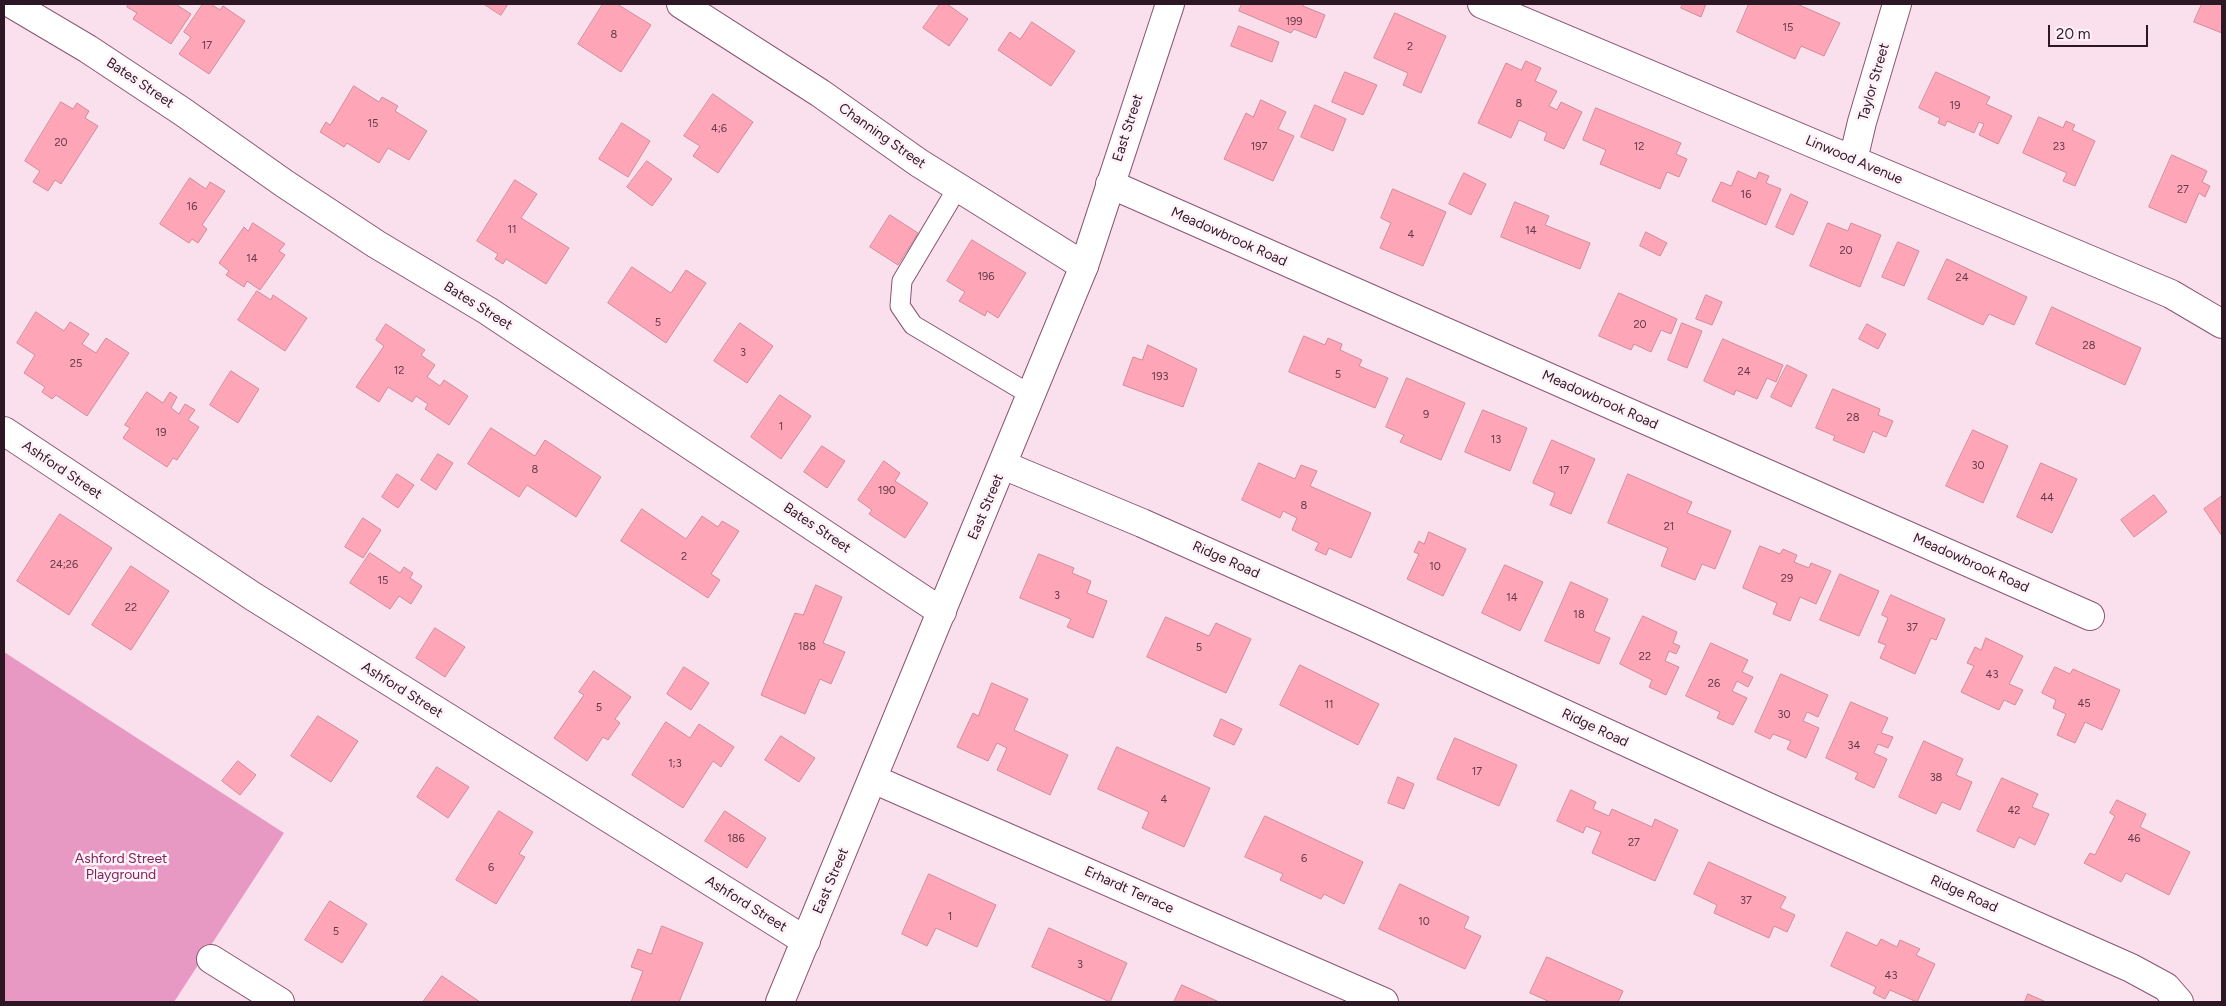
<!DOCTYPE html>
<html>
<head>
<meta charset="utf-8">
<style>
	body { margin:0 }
	#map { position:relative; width:2226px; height:1006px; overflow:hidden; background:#fae0ed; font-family:Figtree,sans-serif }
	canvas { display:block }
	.frame { position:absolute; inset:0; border:5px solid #2e1724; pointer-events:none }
	.scale { position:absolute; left:2048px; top:25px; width:100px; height:22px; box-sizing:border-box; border:2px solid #2e1724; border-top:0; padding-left:6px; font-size:15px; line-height:18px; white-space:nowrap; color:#2e1724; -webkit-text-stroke:4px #fff1f8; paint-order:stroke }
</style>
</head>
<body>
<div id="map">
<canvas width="2226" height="1006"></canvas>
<div class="frame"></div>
<div class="scale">20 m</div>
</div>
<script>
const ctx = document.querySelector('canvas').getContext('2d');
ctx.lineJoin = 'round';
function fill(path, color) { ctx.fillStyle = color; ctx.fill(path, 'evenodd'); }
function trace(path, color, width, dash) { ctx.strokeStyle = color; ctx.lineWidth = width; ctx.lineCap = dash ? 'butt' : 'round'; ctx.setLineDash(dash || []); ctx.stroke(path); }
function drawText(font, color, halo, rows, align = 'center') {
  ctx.font = font + ' Figtree,sans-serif'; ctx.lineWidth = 5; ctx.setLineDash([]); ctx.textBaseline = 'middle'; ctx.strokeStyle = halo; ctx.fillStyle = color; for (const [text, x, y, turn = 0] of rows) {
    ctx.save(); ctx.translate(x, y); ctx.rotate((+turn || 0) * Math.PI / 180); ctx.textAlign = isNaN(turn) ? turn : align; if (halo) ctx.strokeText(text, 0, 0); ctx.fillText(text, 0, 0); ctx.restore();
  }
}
const green = new Path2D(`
	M4,652L284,833L174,1002H4Z`);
const building = new Path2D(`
	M129,4H178L177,5L191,14L171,44L133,19L137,13L127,7Z
	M203,4H211L220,10L223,6L245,21L209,74L179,54L191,37L184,32Z
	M484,4H508L501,15Z
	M603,4H617L651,25L621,72L578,44Z
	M940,4H947L968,19L949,46L923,28Z
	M1242,4H1304L1303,6L1325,15L1316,38L1294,29L1291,33L1239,11Z
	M1683,4H1706L1701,17L1681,8Z
	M1749,4H1797L1840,23L1824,56L1801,46L1795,59L1737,32Z
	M2202,4H2222V33L2194,22Z
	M1395,13L1446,36L1421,93L1403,85L1408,73L1374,58Z
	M1032,22L1075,51L1051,86L998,50L1010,32L1020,39Z
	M1239,26L1279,42L1272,62L1231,46Z
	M1526,61L1541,68L1535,81L1557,91L1549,106L1557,110L1561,102L1582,112L1564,149L1544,140L1547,133L1519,120L1511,138L1478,123L1506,63L1521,70Z
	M1345,72L1377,85L1363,115L1332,102Z
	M1936,72L1990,97L1986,104L2012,116L1998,144L1979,135L1984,124L1979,122L1974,133L1947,121L1945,126L1938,123L1940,118L1919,108Z
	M354,86L379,102L382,97L398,106L395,111L427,131L409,160L388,148L379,163L347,143L344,147L320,132L326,122L330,125Z
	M713,94L753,122L718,173L693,156L700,146L684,136Z
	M1261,100L1286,112L1278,129L1294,136L1273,181L1224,159L1246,113L1253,117Z
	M61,102L73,109L77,103L89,111L85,118L98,126L61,184L55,180L48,191L33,182L40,171L25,161Z
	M1315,105L1346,119L1333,151L1301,137Z
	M1596,108L1681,143L1676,154L1687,159L1679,177L1667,172L1660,189L1600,164L1606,150L1583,140Z
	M2039,117L2063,128L2066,121L2075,125L2072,130L2095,141L2075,186L2063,181L2067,173L2023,153Z
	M622,123L650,141L628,177L599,159Z
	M2172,155L2207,171L2202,182L2210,186L2205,197L2199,193L2186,223L2149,207Z
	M647,161L672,179L652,206L627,187Z
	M1738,171L1756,179L1759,172L1769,176L1766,183L1781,189L1766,225L1712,201L1721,182L1731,186Z
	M1464,173L1486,184L1471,215L1449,204Z
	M190,178L206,189L210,182L225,191L202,225L207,229L198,243L192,239L189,243L160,224Z
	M515,180L537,194L521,218L569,248L546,284L506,259L503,264L495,259L498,254L477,241Z
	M1393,189L1446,212L1423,266L1380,248L1391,223L1381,218Z
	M1791,194L1808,202L1793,235L1776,227Z
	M1515,202L1549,216L1545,225L1590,243L1580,269L1501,237Z
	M890,215L918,233L898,265L870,247Z
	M253,223L285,244L279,251L285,255L260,290L247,281L244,287L226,275L229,271L219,263L244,227L248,231Z
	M1828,223L1848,231L1851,223L1881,235L1860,287L1810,266Z
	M1646,232L1667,243L1660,256L1640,246Z
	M972,240L1026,273L998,318L987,311L985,316L959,301L965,292L947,281Z
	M1898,242L1919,251L1904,286L1882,277Z
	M1947,259L2027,297L2014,325L1989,314L1983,325L1928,299Z
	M632,267L671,293L686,270L706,283L666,343L608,303Z
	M257,291L271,300L273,295L307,318L285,351L238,320Z
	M1619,293L1677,319L1671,334L1661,330L1651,352L1634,344L1631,350L1599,336Z
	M1706,295L1722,302L1712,325L1696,319Z
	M2052,307L2141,348L2125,385L2036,344Z
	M36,312L64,331L70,322L89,334L82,344L96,353L106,338L129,353L87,416L56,395L52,399L42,392L45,387L24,373L35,355L17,343Z
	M740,323L773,346L747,383L714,361Z
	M1682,323L1702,331L1687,368L1668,360Z
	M386,324L425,350L421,355L435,365L427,377L440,386L444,380L468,396L449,425L425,409L428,404L416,396L412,402L388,387L379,402L356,387L384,346L376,340Z
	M1867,324L1886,334L1878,349L1859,339Z
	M1304,336L1325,345L1328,338L1342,344L1340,350L1362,360L1359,366L1388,378L1375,408L1289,372Z
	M1723,339L1783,365L1776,382L1767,378L1757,399L1736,390L1734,395L1704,381Z
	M1148,345L1197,369L1183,407L1123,385L1133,357L1142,360Z
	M1787,365L1807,375L1791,407L1771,397Z
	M231,371L259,389L238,423L210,405Z
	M1407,378L1465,403L1441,460L1400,442L1404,435L1386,427Z
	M1833,389L1880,409L1878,415L1893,421L1886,437L1873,431L1864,453L1833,440L1835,436L1816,428Z
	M147,392L163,403L170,392L177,397L171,408L179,414L185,404L195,410L188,420L199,427L177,460L173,458L167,467L123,438L130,428L125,425Z
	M780,395L811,416L781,459L751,437Z
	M1483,410L1527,428L1510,471L1465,452Z
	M491,428L535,456L545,440L601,477L576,517L527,485L519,497L468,464Z
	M1973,430L2008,446L1983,503L1946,486Z
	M1552,440L1595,459L1571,514L1550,505L1555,493L1533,483Z
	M822,446L845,461L827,488L804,472Z
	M438,454L453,463L436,490L421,480Z
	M884,461L900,473L895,481L928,503L905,538L869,514L872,510L858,500Z
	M1259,463L1295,479L1301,465L1317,471L1310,486L1371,513L1351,558L1329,548L1326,555L1315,550L1319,543L1292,530L1297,518L1283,511L1280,518L1242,500Z
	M2041,463L2077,479L2052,533L2017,517Z
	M397,474L414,485L398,508L382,497Z
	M1628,474L1692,502L1687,513L1731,531L1715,569L1702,564L1695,580L1661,566L1668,548L1608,523Z
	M2154,495L2167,512L2134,537L2121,520Z
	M2222,496V536L2204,509Z
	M642,509L686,539L702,516L718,527L722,521L739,531L711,574L720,580L708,598L621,541Z
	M60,514L112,548L69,615L17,581Z
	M363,518L381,530L363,558L345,547Z
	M1429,532L1466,549L1443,596L1407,579L1419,554L1414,552L1419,541L1424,544Z
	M1760,546L1780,554L1783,549L1797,555L1794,562L1809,568L1811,563L1831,571L1816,604L1800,597L1790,621L1773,614L1777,603L1743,588Z
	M370,553L400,573L404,567L413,573L410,578L422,586L411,604L399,596L390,609L350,583Z
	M1039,554L1074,568L1072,573L1091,581L1087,593L1107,601L1093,638L1067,627L1071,619L1020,598Z
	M1505,565L1543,582L1520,631L1482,613Z
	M131,566L169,591L131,650L92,625Z
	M1840,574L1879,591L1859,636L1820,620Z
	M1571,582L1608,599L1594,631L1610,638L1599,664L1545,641Z
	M816,585L842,597L823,643L845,652L831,684L820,679L805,714L761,695L795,613L803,615Z
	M1891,595L1945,619L1936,640L1931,638L1915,674L1880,658L1886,645L1878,642L1888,618L1882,615Z
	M1643,616L1677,632L1673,643L1680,646L1676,654L1669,651L1665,661L1679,667L1666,695L1649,687L1652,680L1620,664Z
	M1166,617L1209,636L1216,623L1251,639L1226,693L1147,657Z
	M435,628L465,647L445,677L416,658Z
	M1986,638L2023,656L2009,684L2023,690L2015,705L2004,700L1999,710L1961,692L1974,666L1967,663L1975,647L1981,650Z
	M1711,643L1748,660L1742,672L1753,677L1748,687L1737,681L1732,691L1747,698L1733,725L1717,718L1720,712L1686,696Z
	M1300,665L1379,704L1358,745L1280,705Z
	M684,667L709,683L691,710L667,694Z
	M2055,667L2070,674L2073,669L2120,690L2102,730L2085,722L2075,743L2057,735L2066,714L2053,708L2056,700L2042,693Z
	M594,671L631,697L615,719L620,723L608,740L603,737L587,761L554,738L584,695L579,692Z
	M1781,674L1828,695L1818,717L1807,712L1803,721L1819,728L1806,758L1787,749L1791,741L1773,734L1770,739L1755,732Z
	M992,683L1028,699L1014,730L1068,755L1050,795L997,770L1007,748L997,743L988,761L957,747L973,713L978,716Z
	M1851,702L1888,718L1881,733L1893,737L1888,748L1878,744L1874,753L1887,759L1874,788L1855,779L1858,773L1826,758Z
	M318,716L358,741L331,782L291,756Z
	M1221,719L1242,729L1234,745L1214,736Z
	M666,722L690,738L699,724L734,747L721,767L713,761L683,808L632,775Z
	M781,736L815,758L799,782L765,760Z
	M1455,738L1517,765L1499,806L1437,779Z
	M1924,741L1963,759L1956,775L1972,782L1960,810L1942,802L1936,814L1899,797Z
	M1117,747L1210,788L1184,847L1142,828L1149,812L1098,789Z
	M238,761L256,775L240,795L222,781Z
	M437,767L469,787L448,818L417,797Z
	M1398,777L1414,784L1404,809L1388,803Z
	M2002,778L2038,794L2032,807L2049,814L2035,845L2019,837L2014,848L1977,831Z
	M1571,790L1596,802L1593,809L1609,816L1612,809L1652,827L1655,819L1678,830L1655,881L1592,853L1601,832L1586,826L1583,833L1557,821Z
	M2117,800L2146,814L2140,827L2190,852L2169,895L2126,873L2121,882L2084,863L2090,853L2095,855L2115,816L2110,813Z
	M499,811L533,832L519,854L525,857L496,904L456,880Z
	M725,811L766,838L747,868L705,841Z
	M1265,816L1363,862L1344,904L1324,894L1321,899L1280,880L1283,874L1245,857Z
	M1709,862L1786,897L1780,908L1795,915L1787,932L1774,926L1769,938L1714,913L1717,905L1694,894Z
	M929,874L996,905L977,947L936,928L927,946L902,934Z
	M1400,884L1469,917L1464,928L1481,936L1465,969L1379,929Z
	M330,901L367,924L342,963L305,940Z
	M662,926L703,943L679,1002H631L643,971L631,967L638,949L651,954Z
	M1049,928L1127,963L1110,1002L1032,967Z
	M1847,932L1877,946L1881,939L1897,947L1900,940L1920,949L1916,955L1935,964L1917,1002L1890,990L1885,999L1873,993L1876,987L1831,966Z
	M1547,957L1623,991L1618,1002H1550L1530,993Z
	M442,976L480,1002H423Z
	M1182,985L1219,1002H1174Z
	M2028,994L2046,1002H2025Z`);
const lane = new Path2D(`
	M958,187L902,281L900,306L913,325L1031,395`);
const street = new Path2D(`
	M12,4L88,49L183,112L285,184L376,244L488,311L942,612
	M681,4L820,93L919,163L1084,266
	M1482,4L2171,294L2222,324
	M1853,160L1862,122L1897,4
	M1110,184L2090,616
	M4,431L254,597L806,941
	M1003,465L1142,523L1362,621L1770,808L2131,968L2166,987L2179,1002
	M873,779L1384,1002
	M211,959L280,1002`);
const secondary = new Path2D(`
	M780,1002L1084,266L1170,4`);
const numberNames = [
	["199",1294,22],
	["15",1788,28],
	["8",614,35],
	["17",207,46],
	["2",1410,47],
	["8",1519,104],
	["19",1955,106],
	["15",373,124],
	["4;6",719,129],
	["20",61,143],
	["197",1259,147],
	["12",1639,147],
	["23",2059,147],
	["27",2183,190],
	["16",1746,195],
	["16",192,207],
	["11",512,230],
	["14",1531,231],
	["4",1411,235],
	["20",1846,251],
	["14",252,259],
	["196",986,277],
	["24",1962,278],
	["5",658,323],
	["20",1640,325],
	["28",2089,346],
	["3",743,353],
	["25",76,364],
	["12",399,371],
	["24",1744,372],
	["5",1338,375],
	["193",1160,377],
	["9",1426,415],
	["28",1853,418],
	["1",781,427],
	["19",161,433],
	["13",1496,440],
	["30",1978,466],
	["8",535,470],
	["17",1564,471],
	["190",887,491],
	["44",2047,498],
	["8",1304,506],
	["21",1669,527],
	["2",684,557],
	["24;26",64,565],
	["10",1435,567],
	["29",1787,579],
	["15",383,581],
	["3",1057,596],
	["14",1512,598],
	["22",131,608],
	["18",1579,615],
	["37",1912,628],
	["188",807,647],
	["5",1199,648],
	["22",1645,657],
	["43",1992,675],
	["26",1714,684],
	["45",2084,704],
	["11",1329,705],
	["5",599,708],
	["30",1784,715],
	["34",1854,746],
	["1;3",675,764],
	["17",1477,772],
	["38",1936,778],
	["4",1164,800],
	["42",2014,811],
	["186",736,839],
	["46",2134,839],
	["27",1634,843],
	["6",1304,859],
	["6",491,868],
	["37",1746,901],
	["1",950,917],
	["10",1424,922],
	["5",336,932],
	["3",1080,965],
	["43",1891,976]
];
const streetNames = [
	["Taylor Street",1874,82,-74],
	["Bates Street",140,83,34],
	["East Street",1128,128,-72],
	["Channing Street",882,136,35],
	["Linwood Avenue",1854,160,23],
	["Meadowbrook Road",1229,237,24],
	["Bates Street",478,306,32],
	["Meadowbrook Road",1600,400,24],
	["Ashford Street",62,470,34],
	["East Street",986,507,-67],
	["Bates Street",817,528,34],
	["Ridge Road",1226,560,24],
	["Meadowbrook Road",1971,563,24],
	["Ashford Street",402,690,32],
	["Ridge Road",1595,728,25],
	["East Street",831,881,-67],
	["Erhardt Terrace",1129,890,24],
	["Ridge Road",1964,894,24],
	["Ashford Street",746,904,32]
];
const parkNames = [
	["Ashford Street",121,859],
	["Playground",121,875]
];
fill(green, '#e799c3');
fill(building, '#fea5b7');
trace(building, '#d08c99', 1);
trace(lane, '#8b5472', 21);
trace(street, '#8b5472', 30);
trace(secondary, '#8b5472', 30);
trace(lane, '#fff', 19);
trace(street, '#fff', 28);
trace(secondary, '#fff', 28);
drawText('11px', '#623a49', null, numberNames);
drawText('14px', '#2e1724', '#fff1f8', streetNames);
drawText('14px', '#7d235b', '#fff1f8', parkNames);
</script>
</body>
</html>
